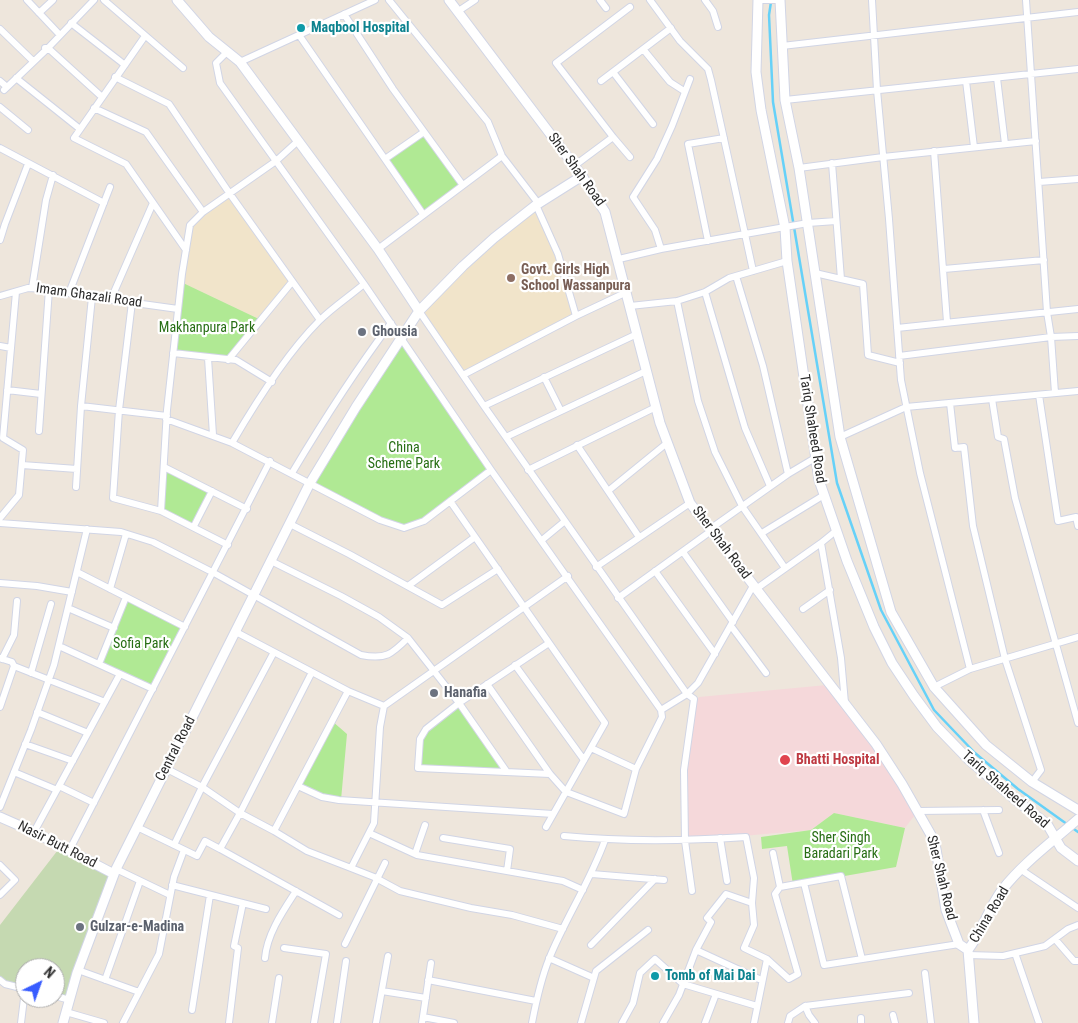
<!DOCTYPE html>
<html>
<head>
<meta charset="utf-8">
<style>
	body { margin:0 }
	#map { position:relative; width:1078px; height:1023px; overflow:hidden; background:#eee6dc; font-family:"Roboto Condensed",sans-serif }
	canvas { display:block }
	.north { position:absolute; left:15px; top:958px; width:50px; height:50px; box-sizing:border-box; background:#fff; border:1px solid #aaa; border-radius:50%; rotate:42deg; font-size:14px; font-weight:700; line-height:20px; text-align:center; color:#2b2b2b }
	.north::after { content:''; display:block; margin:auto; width:18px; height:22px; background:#385cff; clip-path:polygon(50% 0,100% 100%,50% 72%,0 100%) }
</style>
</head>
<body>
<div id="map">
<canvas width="1078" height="1023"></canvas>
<div class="north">N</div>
</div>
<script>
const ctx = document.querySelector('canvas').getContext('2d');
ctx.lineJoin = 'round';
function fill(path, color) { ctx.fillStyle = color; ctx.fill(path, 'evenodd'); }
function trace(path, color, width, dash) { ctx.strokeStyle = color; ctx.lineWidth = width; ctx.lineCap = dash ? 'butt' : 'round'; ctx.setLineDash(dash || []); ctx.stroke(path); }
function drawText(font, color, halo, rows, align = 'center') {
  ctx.font = font + ' "Roboto Condensed",sans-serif'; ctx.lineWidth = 4.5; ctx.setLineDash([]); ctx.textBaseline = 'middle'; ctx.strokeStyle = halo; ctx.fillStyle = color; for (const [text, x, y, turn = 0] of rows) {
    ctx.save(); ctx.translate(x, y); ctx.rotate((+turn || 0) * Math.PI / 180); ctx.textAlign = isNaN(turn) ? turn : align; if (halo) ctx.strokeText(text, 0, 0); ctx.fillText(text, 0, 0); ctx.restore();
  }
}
const education = new Path2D(`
	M231,195L292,282L261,320L181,282L189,225Z
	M539,208L553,233L576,316L463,376L420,314L495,241Z`);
const medical = new Path2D(`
	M827,685L879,751L918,811L905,828L834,813L811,830L685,841L684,770L694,704L699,697Z`);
const green = new Path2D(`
	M424,132L462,184L423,214L385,159Z
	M181,282L261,320L228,360L173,353Z
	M402,343L491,470L424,521L404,528L310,484Z
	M164,467L212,491L194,526L161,511Z
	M126,597L185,627L153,689L99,664Z
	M459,703L507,772L421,769L419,749L426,729Z
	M332,721L347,734L341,800L298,786Z
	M834,813L905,828L896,867L793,885L787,846L762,849L761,837L811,830Z`);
const cemetery = new Path2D(`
	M61,846L114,874L70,1000L55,996V968H25V989L0,980V925Z`);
const stream = new Path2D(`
	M771,2L769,15L773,102L837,483L881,610L934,710L975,753L1018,789L1078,832`);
const street = new Path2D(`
	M27,0L59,34
	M104,0L183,68
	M389,0L488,122L502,156L538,203
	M600,0L606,8
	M650,0L680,41L708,69L711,80L745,234L808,223L836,221
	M705,0L713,11L718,27
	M758,0H781
	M872,0L877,90L889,219L901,380L920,473L970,669
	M1026,0L1047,312L1051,337L1055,393
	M457,12L475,0
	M39,13L53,0
	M344,14L393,89L462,184
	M71,23L125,65
	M0,29L33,61
	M299,35L423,214
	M145,36L74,138L126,164L186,250
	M782,46L1078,12
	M45,48H48L102,97
	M643,49L670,82L684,91
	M227,52L216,63L220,83L364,284L491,470L661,710L687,694L484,406L419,311
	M240,62L375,0
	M613,72L653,124
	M115,77L169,104L230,194L320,320
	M16,78L80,129
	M997,78L1005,144
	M0,81L7,87
	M601,81L671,28
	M966,81L974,147
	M4,90L48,48L94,0
	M785,100L1078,69
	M0,107L28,130
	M94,108L146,132L203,212
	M613,137L556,63L630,7
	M0,148L104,203
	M934,151L947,322
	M385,159L424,132
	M832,163L841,279L863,284L868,355L900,363
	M574,166L613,137L630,157
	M799,168L883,157L1036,141
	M1039,182L1078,179
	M0,240L5,224L28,164
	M708,241L688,144L724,138
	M378,249L502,156
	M661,249L745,234L753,271
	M619,259L661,249L655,230L633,197L657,159L672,126L690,79
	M944,269L1044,260
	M815,273L841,279
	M736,276L763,366L788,474
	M32,288L46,200L53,175
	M705,292L745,428L770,486
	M69,293L110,187
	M0,296L28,288L45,289L92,297L178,309
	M111,299L153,203
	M677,301L698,401L715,452L742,506L785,568
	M132,302L119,410L113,498L161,511L228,545
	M630,306L677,301L705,292L729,278L787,261
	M576,316L627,292
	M897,328L1078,309
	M0,346L11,348
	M173,353L236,360L272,382
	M899,356L1051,337L1078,336
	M208,358L213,435
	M228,360L292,282
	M463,375L576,316L558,254L536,205
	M544,377L561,411
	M7,390L41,394
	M1039,395L1058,521L1076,517L1078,526
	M992,399L998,437L1004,439L1015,498L1078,723
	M950,403L955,448L964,447L973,526L1005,659L1041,770L1032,782
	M81,406L167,416
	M484,406L637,334
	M166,419L232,443L380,520L404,528L424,521L491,470
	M39,431L49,289
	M506,437L646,371
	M840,437L906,407L1078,391
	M232,443C256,402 286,354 319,321C333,307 350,296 364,284
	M577,445L639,537
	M22,465L77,469
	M164,467L247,509
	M528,470L656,407
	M292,473C323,421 355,371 391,323
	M76,487L81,406L92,297
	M608,491L667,443
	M450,501L605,723L546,827
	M161,511L167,410L182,274L190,225L203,212L276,161L298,141
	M0,518L19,495L23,450L3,438L16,292
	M0,523L121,532L153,542L214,573L361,655C386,660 392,654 408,638
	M290,524L349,554L442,605L498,569
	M194,526L212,491
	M710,529L788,474L815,458
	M837,530L821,543L841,658L845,703
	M762,533L824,495
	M542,540L565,521
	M683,552L733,622
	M271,561L341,596L379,617L408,638L459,703L507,772
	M596,567L690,503
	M655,571L715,654
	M77,572L185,627
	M0,583L37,586L72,592
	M408,586L475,537
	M110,589L126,534
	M756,589L821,543
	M618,598L711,531
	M68,608L114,628
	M803,609L830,590
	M731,626L766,673
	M549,643L459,703L426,729L420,739L418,768L550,774
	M59,646L153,689
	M0,658L12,662L14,666L105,702
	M2,659L14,635L17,601
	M99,664L126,597
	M515,665L584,760
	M312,672L240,813L220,849L339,915
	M31,673L51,604
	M487,684L550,774L566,792
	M934,687L970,669L1078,637
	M384,706L568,576
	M0,707L14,666
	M37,712L88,733
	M25,744L73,761
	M167,769L202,787L240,813L274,831L307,851L351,868L374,823L380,727L384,706L348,691L236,632
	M636,769L662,717L661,710
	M14,772L57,790
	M59,786L94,803
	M298,786L322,797L339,800L553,814
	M569,793L624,814L636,769L591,748
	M0,807L31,730L54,665L87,529
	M983,810L999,853
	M918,811L999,810
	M137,827L197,856L205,841L220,849
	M274,831L348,691
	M34,832L120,674
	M369,833L417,855L563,881L583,890
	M564,836C625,842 685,841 746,837L754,878L752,903L754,925L744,948L767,959L789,979L798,974L775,894L780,887
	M443,838L510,849L507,871
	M720,838L727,881
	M174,845L202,787L274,652
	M69,851L270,461
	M773,853L780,887L841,876L862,959
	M415,854L425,825
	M0,865L15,880L0,895
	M351,868L374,877L400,891L471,908L512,915L563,929
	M116,869L170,895
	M1020,869L1078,908
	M592,874L664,880
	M804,883L824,965L959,944
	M172,885L266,909
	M692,891L685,841L684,770L694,699L687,694L698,683L753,586
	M752,903L726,894L707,918L711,922L696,950L759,979
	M1055,939L1074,961H1078
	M345,944L385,863
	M591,945L655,879
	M284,948L326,954L314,1023
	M1015,953L1039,1023
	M968,955L1003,956L1045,946L1068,929L1078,925
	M265,958C267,934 283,911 296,891
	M549,958L594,978L596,971L648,930
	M78,970L139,992
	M925,973L931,1023
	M0,980L5,984L25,989
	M105,980L140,881
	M428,980L536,1001
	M382,991L426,998
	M55,996L70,1000
	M192,1010L210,895
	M66,1012L104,1023
	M893,1015L895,1023
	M423,1017L454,1023
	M861,1018V1023
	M21,1023L25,990
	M123,1023L159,954L174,877L184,850
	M229,1023L238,948L234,946L243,903
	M272,1023L279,978
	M337,1023L346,961
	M376,1023L388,956
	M422,1023L431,963
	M532,1023C536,1002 541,979 549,959C565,919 590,882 605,840
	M581,1023L594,978
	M622,1023L633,1003L640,973L655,959L683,984L757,1006
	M663,1023L679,995L696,950
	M705,1023L716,994
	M754,1023L767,959
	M788,1023L790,1016L805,1006
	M815,1023L809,1015L805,1006L909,993`);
const secondary = new Path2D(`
	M177,0L209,37L240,62L378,249L419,311
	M449,0L582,176L605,212L660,423L690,503L876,744L902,784L931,835L936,849L946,910L959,944L968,950
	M758,0L756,72L761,110L785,228L787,261L819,480L847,561L874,627L892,663L914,696L937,727L968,759L1017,801L1047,824L1061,848L1078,861
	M780,0L785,100L799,168L840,437L891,612L934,687L986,745L1032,782L1078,810
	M0,817L34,832L114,874
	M968,950C982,932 988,909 1002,890C1023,863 1052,842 1078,819
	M968,950L974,1023
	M63,1023L77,973L116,869L310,483L356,407L419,311L463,266L494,238L536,205L582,176`);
const markers = [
	[301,28,5,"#0f9aa8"],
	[511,278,5,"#8d6e63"],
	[362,332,5,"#6b7280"],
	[434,693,5,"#6b7280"],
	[785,760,6,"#e0444e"],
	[80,927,5,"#6b7280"],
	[655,976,5,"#0f9aa8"]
];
const cultureNames = [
	["Maqbool Hospital",311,28],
	["Tomb of Mai Dai",665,976]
];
const streetNames = [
	["Sher Shah Road",576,170,54],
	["Imam Ghazali Road",89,296,8],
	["Tariq Shaheed Road",812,429,81],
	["Sher Shah Road",721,543,53],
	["Central Road",176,749,-63],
	["Tariq Shaheed Road",1005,790,41],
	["Nasir Butt Road",57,845,27],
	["Sher Shah Road",941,878,76],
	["China Road",990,915,-59]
];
const educationNames = [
	["Govt. Girls High",521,270],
	["School Wassanpura",521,286]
];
const parkNames = [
	["Makhanpura Park",207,328],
	["China",404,448],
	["Scheme Park",404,464],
	["Sofia Park",141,644],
	["Sher Singh",841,838],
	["Baradari Park",841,854]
];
const worshipNames = [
	["Ghousia",372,332],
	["Hanafia",444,693],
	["Gulzar-e-Madina",90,927]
];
const healthNames = [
	["Bhatti Hospital",796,760]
];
fill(education, '#f1e4ca');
fill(medical, '#f5d8da');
fill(green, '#b0e994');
fill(cemetery, '#c5d9b1');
trace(stream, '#66d1f8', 2.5);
trace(street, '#d1d5e5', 8);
trace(secondary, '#d1d5e5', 11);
trace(street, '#fff', 6);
trace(secondary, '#fff', 9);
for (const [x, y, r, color] of markers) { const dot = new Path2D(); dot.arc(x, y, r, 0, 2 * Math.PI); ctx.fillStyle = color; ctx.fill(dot); trace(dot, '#fff', 2); }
drawText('bold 14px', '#0d838f', '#fff', cultureNames, 'left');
drawText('14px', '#2b2b2b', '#fff', streetNames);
drawText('bold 14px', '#785e54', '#fff', educationNames, 'left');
drawText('14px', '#276e14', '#fff', parkNames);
drawText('bold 14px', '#5b616d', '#fff', worshipNames, 'left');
drawText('bold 14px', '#be3a42', '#fff', healthNames, 'left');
</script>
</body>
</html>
